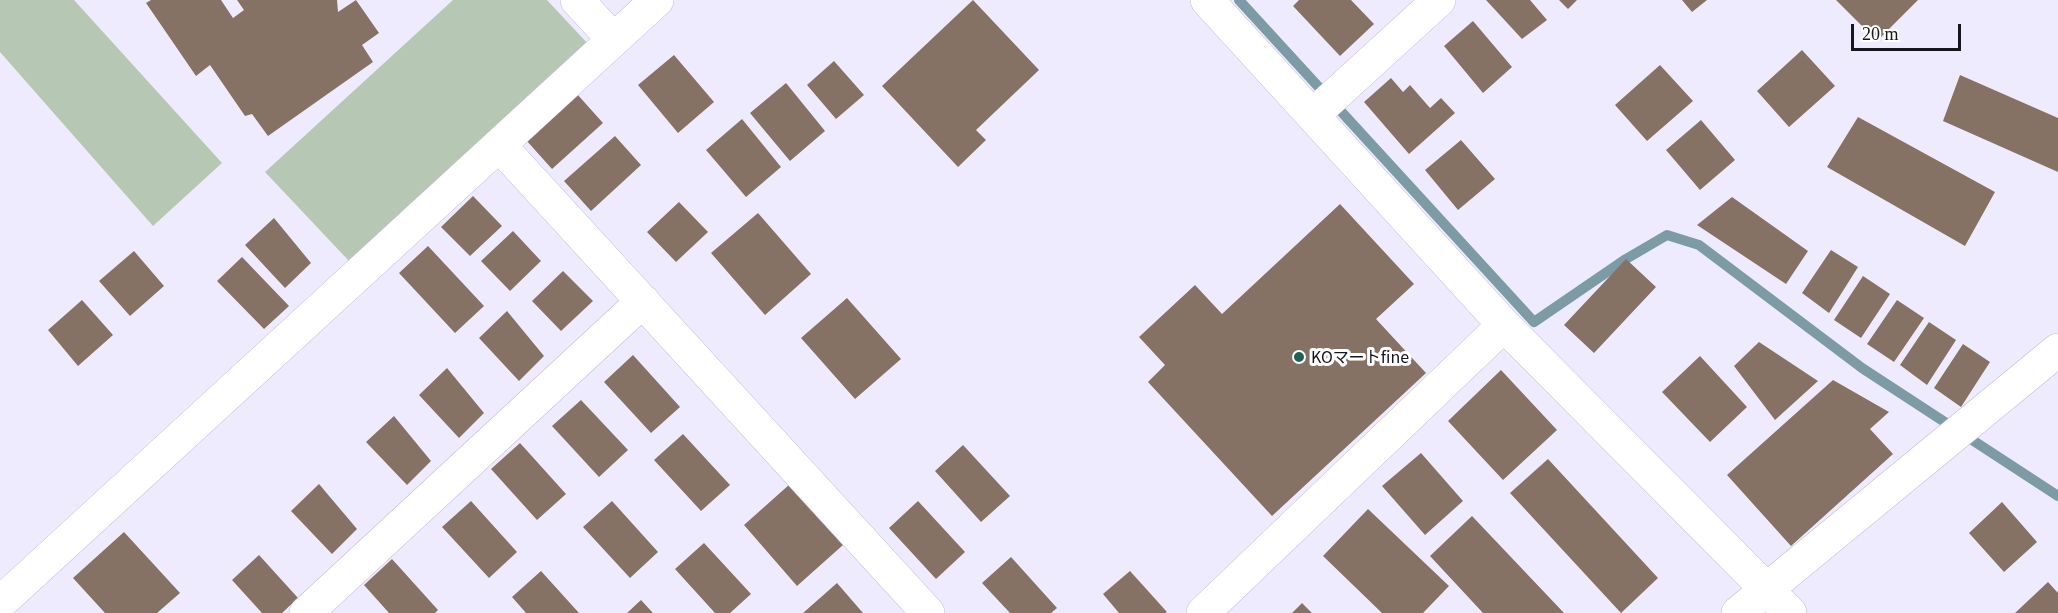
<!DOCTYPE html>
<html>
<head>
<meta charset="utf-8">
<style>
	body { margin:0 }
	#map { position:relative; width:2058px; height:613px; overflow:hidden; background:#efebfe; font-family:Georgia,serif }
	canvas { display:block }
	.scale { position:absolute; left:1851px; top:24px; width:110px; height:27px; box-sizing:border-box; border:3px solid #16141c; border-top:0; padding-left:8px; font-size:18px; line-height:21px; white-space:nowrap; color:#16141c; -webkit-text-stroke:4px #fff; paint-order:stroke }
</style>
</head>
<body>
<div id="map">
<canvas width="2058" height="613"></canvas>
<div class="scale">20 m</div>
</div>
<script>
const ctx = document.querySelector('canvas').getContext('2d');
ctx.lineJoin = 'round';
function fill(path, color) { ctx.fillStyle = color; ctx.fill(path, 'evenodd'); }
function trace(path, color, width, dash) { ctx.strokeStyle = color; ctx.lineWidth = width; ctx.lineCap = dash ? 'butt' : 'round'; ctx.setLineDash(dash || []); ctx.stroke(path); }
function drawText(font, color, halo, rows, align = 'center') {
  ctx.font = font + ' Georgia,"Noto Sans JP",serif'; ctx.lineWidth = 6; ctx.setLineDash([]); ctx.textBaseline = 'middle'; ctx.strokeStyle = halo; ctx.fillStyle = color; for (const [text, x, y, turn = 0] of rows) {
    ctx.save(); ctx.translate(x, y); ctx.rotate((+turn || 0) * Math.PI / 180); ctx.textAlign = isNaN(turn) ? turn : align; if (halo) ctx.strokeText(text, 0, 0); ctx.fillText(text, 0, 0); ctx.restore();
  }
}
const green = new Path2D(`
	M0,0H74L222,163L153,226L0,52Z
	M453,0H547L589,45L349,261L265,172Z`);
const stream = new Path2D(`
	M1239,0L1534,322L1626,259L1667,235L1699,245L1862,368L2058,496`);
const building = new Path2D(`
	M151,0H221L233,18L244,10L237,0H337L338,12L356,0L379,33L362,45L373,62L268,136L252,114L245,116L210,65L196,76L146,3Z
	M973,0L1039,70L976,130L986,140L958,167L882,86Z
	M1299,0H1351L1374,24L1340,56L1293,6Z
	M1486,0H1530L1547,20L1522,39Z
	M1559,0H1577L1568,9Z
	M1682,0H1707L1692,12Z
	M1836,0H1918L1877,41Z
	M1473,21L1512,67L1483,93L1444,46Z
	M1802,50L1835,86L1789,127L1757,91Z
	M674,55L714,102L678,133L638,85Z
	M834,61L864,95L836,119L807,85Z
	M1660,65L1693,101L1647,141L1615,105Z
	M1960,75L2058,118V172L1943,121Z
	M1391,78L1403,92L1410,85L1430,108L1441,98L1455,113L1409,154L1364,102Z
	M786,83L825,131L790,161L750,113Z
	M577,94L603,123L552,169L526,140Z
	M1858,117L1995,192L1965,246L1827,167Z
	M742,119L781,167L746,197L706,150Z
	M1701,120L1735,160L1700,190L1666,150Z
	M615,136L641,165L591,211L564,181Z
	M1461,140L1495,179L1458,210L1425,170Z
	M473,196L502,226L470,256L441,227Z
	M1732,197L1808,251L1786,284L1697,225Z
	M679,202L708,232L676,262L647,232Z
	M1340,204L1414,284L1376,319L1426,373L1272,516L1148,382L1165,365L1139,337L1195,285L1222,314Z
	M758,213L811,274L765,315L711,253Z
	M274,218L311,263L285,288L245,245Z
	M513,231L541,261L510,291L481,261Z
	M428,246L484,306L455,333L399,273Z
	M1831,250L1858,267L1829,313L1802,293Z
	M134,251L164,286L130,316L99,281Z
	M242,257L289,306L264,329L217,281Z
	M1626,259L1656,287L1594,353L1564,325Z
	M563,271L593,301L561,331L532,301Z
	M1863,276L1890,294L1861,338L1834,320Z
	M847,298L901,359L855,399L801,338Z
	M82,300L113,335L78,366L48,330Z
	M1897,300L1924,318L1894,362L1867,344Z
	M507,311L544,356L519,381L479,338Z
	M1929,322L1956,340L1927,385L1900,365Z
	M1759,342L1818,381L1775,420L1734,366Z
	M1963,344L1990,362L1961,407L1934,388Z
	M633,355L680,407L651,433L604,382Z
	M1700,356L1747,407L1710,442L1662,392Z
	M447,368L484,413L459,438L419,395Z
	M1501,370L1557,430L1503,480L1448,421Z
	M1833,380L1889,412L1870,429L1893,454L1791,546L1727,475Z
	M581,400L628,450L599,477L552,426Z
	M394,416L431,461L407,485L366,442Z
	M683,434L730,485L701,511L654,460Z
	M520,443L566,494L537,520L491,469Z
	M963,445L1010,496L981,522L935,471Z
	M1421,453L1463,501L1425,535L1382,486Z
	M1548,459L1658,578L1621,613L1510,493Z
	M319,484L357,529L332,554L291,511Z
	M790,484L843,545L797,586L744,525Z
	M471,501L517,552L489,578L442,527Z
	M612,501L658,552L630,578L583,527Z
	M918,501L965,552L936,579L889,528Z
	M2002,502L2037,542L2004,572L1969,533Z
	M1368,509L1449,586L1423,613H1382L1323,556Z
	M1472,516L1564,613H1483L1430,556Z
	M124,532L180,593L157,613H105L73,578Z
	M704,543L751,594L730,613H715L675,569Z
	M259,555L298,598L282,613H262L232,580Z
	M1011,557L1057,608L1051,613H1010L982,583Z
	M392,559L438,610L435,613H389L364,585Z
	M541,571L579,613H526L512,597Z
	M1130,571L1167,612L1165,613H1119L1103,594Z
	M2048,582L2058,593V613H2015Z
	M837,583L863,613H803Z
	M641,600L653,613H627Z
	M1302,603L1312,613H1292Z`);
const minor = new Path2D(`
	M577,0L613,39
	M1207,0L1504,325L1790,613
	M1313,115L1439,0
	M500,146L928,613
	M0,603L657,0
	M306,613L643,301
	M1203,613L1504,325
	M1738,613L2058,350`);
const markers = [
	[1299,357,6,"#1f6354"]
];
const poiNames = [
	["KOマートfine",1311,357]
];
fill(green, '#b6c8b4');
trace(stream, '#7c9ba4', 10);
fill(building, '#867264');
trace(minor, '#c0bad2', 34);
trace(minor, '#fff', 33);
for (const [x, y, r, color] of markers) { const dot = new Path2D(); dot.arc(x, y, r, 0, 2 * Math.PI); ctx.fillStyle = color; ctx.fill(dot); trace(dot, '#fff', 2); }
drawText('16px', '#16141c', '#fff', poiNames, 'left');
</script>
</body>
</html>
